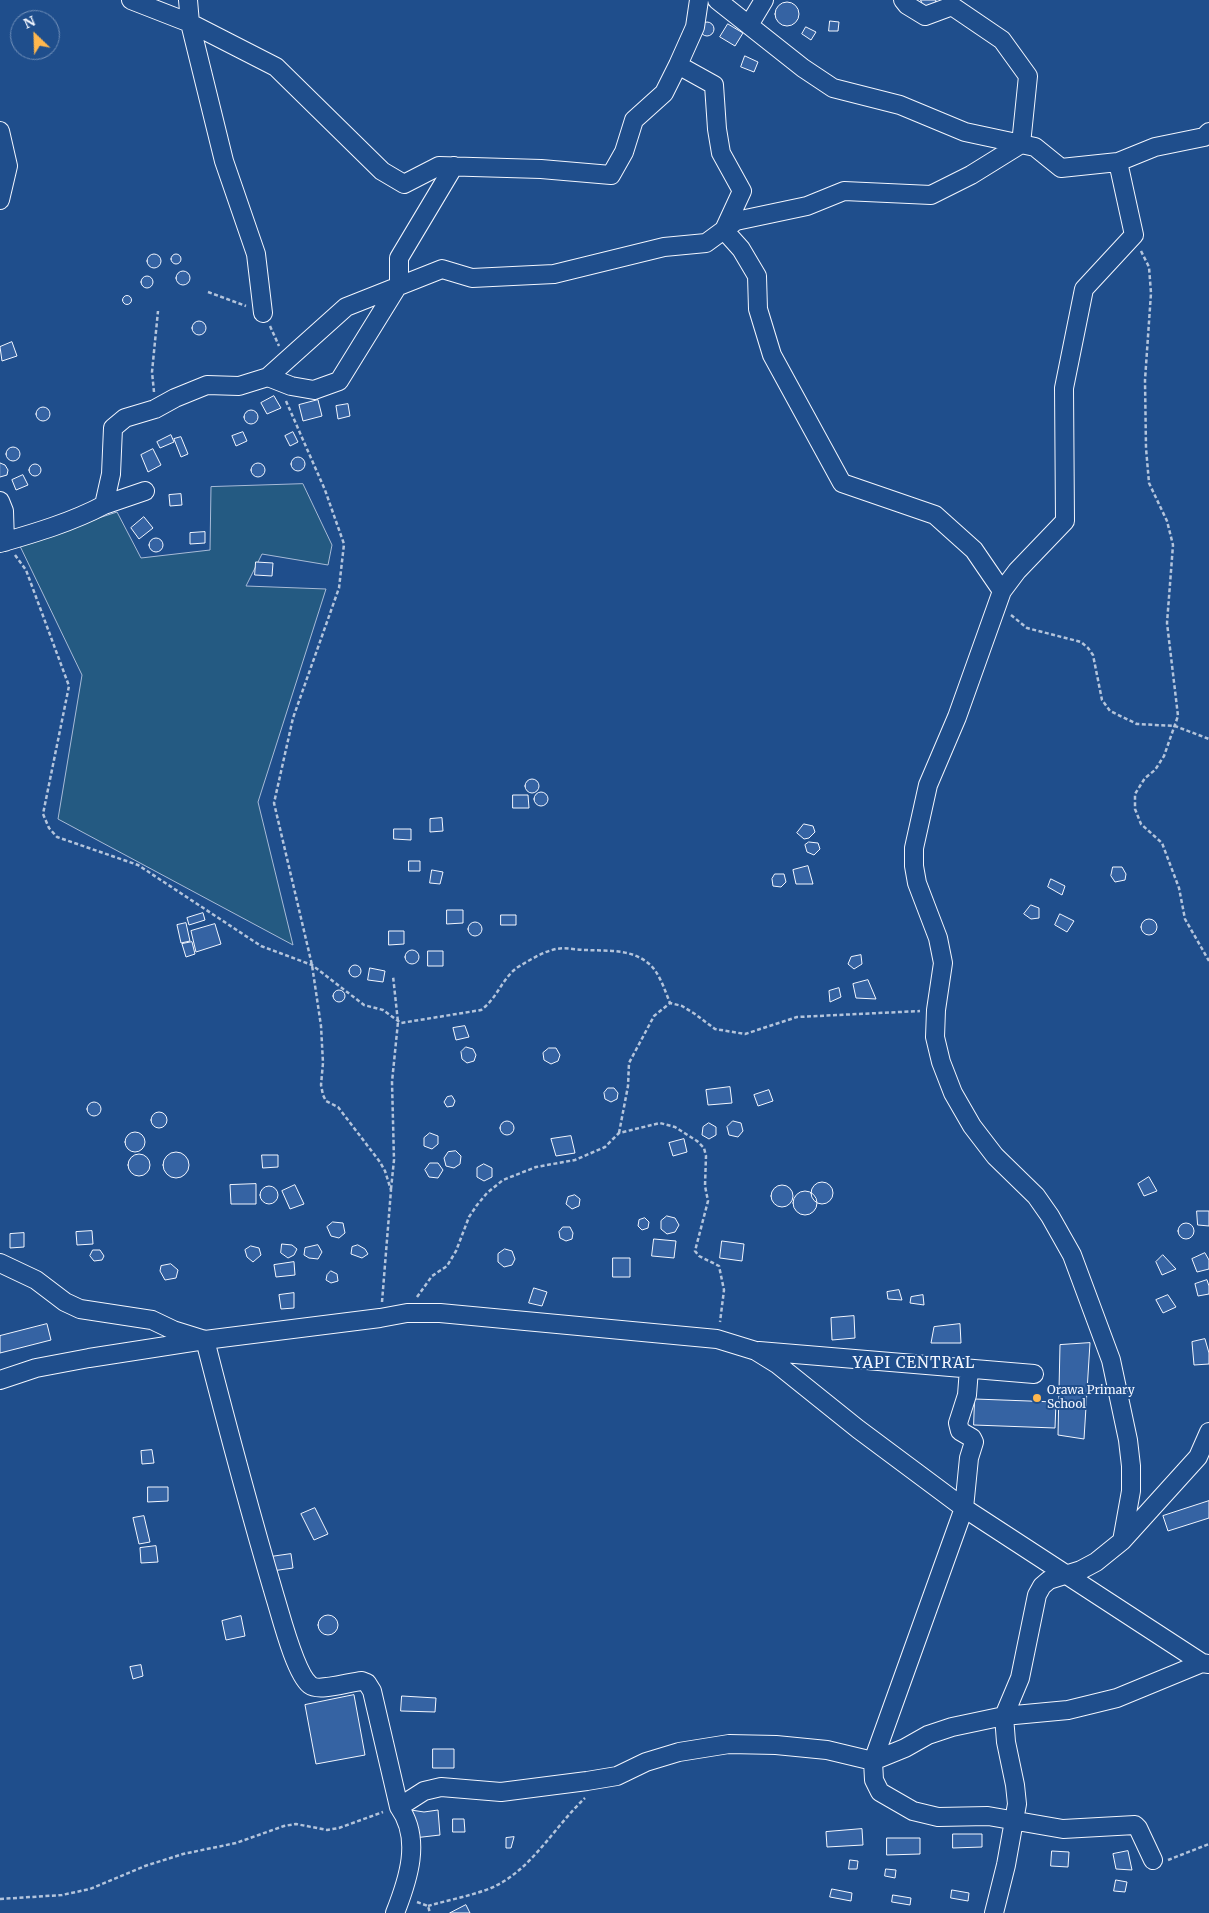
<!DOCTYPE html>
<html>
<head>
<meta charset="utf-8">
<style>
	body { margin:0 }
	#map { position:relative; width:1209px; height:1913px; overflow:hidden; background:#1f4e8c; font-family:Merriweather,serif }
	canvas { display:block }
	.north { position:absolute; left:10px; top:10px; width:50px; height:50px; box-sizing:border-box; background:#1f4e8c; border:1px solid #7391ba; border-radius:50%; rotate:336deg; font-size:14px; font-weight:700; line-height:20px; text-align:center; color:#f2f6ff }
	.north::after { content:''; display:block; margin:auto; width:18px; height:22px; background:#ffb74d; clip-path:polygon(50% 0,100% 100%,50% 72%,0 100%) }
</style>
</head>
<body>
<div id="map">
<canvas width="1209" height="1913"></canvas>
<div class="north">N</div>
</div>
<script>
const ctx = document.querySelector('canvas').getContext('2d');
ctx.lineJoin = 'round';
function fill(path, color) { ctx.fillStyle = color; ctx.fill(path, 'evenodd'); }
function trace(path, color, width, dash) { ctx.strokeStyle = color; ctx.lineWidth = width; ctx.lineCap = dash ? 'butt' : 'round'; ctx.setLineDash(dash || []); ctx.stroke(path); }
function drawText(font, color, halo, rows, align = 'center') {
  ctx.font = font + ' Merriweather,serif'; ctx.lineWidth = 4; ctx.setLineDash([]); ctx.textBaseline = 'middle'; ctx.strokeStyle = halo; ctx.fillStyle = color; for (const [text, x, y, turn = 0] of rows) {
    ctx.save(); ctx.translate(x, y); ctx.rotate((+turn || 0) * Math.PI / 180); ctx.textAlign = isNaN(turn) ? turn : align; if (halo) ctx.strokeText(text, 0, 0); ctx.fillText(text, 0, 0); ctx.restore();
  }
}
const green = new Path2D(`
	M303,484L332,545L328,565L262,554L246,586L326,589L258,802L293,945L58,819L82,675L19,544L117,512L141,558L210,550L211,487Z`);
const building = new Path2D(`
	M921,0H936L935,4L927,7L923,5Z
	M775 14a12 12 0 1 1 24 0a12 12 0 1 1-24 0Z
	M830,21L839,22L838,31H829Z
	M700 29a7 7 0 1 1 14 0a7 7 0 1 1-14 0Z
	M728,24L743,33L735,46L720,37Z
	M806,27L816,32L811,40L802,34Z
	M745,56L758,62L754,72L741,67Z
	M171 259a5 5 0 1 1 10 0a5 5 0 1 1-10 0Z
	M147 261a7 7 0 1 1 14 0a7 7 0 1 1-14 0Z
	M176 278a7 7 0 1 1 14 0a7 7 0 1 1-14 0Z
	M141 282a6 6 0 1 1 12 0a6 6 0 1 1-12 0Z
	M122.5 300a4.5 4.5 0 1 1 9 0a4.5 4.5 0 1 1-9 0Z
	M192 328a7 7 0 1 1 14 0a7 7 0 1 1-14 0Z
	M12,342L17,356L2,361L0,347Z
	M274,396L281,408L267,414L261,403Z
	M318,400L322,416L303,421L299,405Z
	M348,404L350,416L338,419L336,406Z
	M36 414a7 7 0 1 1 14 0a7 7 0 1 1-14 0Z
	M244 417a7 7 0 1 1 14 0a7 7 0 1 1-14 0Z
	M243,432L247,441L236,446L232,436Z
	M293,432L298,442L290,446L285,436Z
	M171,435L174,442L160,448L157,442Z
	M181,437L188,454L181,457L174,439Z
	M6 454a7 7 0 1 1 14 0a7 7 0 1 1-14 0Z
	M153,449L161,465L148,472L141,455Z
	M291 464a7 7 0 1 1 14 0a7 7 0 1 1-14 0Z
	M0,463L5,465L8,470L7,475L0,477Z
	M251 470a7 7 0 1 1 14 0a7 7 0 1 1-14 0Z
	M29 470a6 6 0 1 1 12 0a6 6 0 1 1-12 0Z
	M23,475L28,485L16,490L12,480Z
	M181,494L182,505L170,506L169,495Z
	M144,517L153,528L139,539L131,528Z
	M205,532V543L190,544V533Z
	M149 545a7 7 0 1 1 14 0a7 7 0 1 1-14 0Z
	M256,562L273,563L272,576L255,575Z
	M525 786a7 7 0 1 1 14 0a7 7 0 1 1-14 0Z
	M534 799a7 7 0 1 1 14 0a7 7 0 1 1-14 0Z
	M513,795H528L529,808H513Z
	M442,818L443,831L430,832V819Z
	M804,824L813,826L815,832L809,838L804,839L797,833Z
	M394,829H411V840L394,839Z
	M809,842L818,843L820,849L814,855L807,852L805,845Z
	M409,861H420V871H409Z
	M808,866L813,884H796L793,870Z
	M1113,867H1122L1126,874L1125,880L1115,882L1111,876Z
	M432,870L443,872L440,884L430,883Z
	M775,874H784L786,882L781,887L773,886L772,879Z
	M1051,879L1065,886L1062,895L1048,887Z
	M1031,905L1039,908V918L1031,919L1024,914Z
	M447,910H463V923L447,924Z
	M203,913L205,920L189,925L187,918Z
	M1060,914L1074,921L1067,932L1055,925Z
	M501,915H516V925H501Z
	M1141 927a8 8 0 1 1 16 0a8 8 0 1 1-16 0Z
	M468 929a7 7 0 1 1 14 0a7 7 0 1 1-14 0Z
	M186,923L190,941L181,943L177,925Z
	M215,924L221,944L196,952L191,931Z
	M389,931H404V944L389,945Z
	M192,942L195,954L186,957L182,944Z
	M405 957a7 7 0 1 1 14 0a7 7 0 1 1-14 0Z
	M428,951H443V966H428Z
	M861,955L862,964L854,969L848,964L851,957Z
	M349 971a6 6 0 1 1 12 0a6 6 0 1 1-12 0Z
	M370,968L385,971L383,982L368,980Z
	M868,980L876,999L856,998L853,984Z
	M839,988L841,997L830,1002L829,991Z
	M333 996a6 6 0 1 1 12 0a6 6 0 1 1-12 0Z
	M465,1026L469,1037L456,1040L453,1028Z
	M466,1047L473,1049L476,1055L474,1061L467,1063L462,1059L461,1052Z
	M549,1048H556L560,1055L558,1061L551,1064L544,1060L543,1053Z
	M730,1087L732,1103L708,1105L706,1090Z
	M608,1088H614L618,1093L617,1099L611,1102L605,1099L604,1093Z
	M769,1090L773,1101L758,1106L754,1095Z
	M452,1096L455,1101L453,1106L447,1107L444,1102L447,1097Z
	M87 1109a7 7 0 1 1 14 0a7 7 0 1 1-14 0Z
	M151 1120a8 8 0 1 1 16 0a8 8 0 1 1-16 0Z
	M500 1128a7 7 0 1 1 14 0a7 7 0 1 1-14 0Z
	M733,1121L741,1123L743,1131L738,1137L729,1135L727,1127Z
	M709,1123L716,1127V1135L709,1139L702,1135L703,1127Z
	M125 1142a10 10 0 1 1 20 0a10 10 0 1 1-20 0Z
	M430,1133L438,1136V1144L432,1149L424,1146V1138Z
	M571,1136L575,1153L556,1156L551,1139Z
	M684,1139L687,1152L673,1156L669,1143Z
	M456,1151L461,1156L460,1164L454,1168L446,1166L444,1158L448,1152Z
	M163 1165a13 13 0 1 1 26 0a13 13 0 1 1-26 0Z
	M128 1165a11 11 0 1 1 22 0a11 11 0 1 1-22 0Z
	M262,1155H278V1167L263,1168Z
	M430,1163H438L443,1170L438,1178L429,1177L425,1170Z
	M484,1164L492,1168V1177L484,1181L477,1177V1168Z
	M1149,1177L1157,1191L1144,1196L1138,1184Z
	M811 1193a11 11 0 1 1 22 0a11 11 0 1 1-22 0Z
	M256,1184V1204H231L230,1185Z
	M771 1196a11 11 0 1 1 22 0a11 11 0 1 1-22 0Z
	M295,1185L304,1204L290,1209L282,1191Z
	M260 1195a9 9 0 1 1 18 0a9 9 0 1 1-18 0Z
	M793 1203a12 12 0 1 1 24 0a12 12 0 1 1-24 0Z
	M575,1195L580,1199L579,1206L572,1209L566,1204L568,1197Z
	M1197,1211H1209V1226L1198,1225Z
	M667,1216L675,1218L679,1225L675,1232L667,1234L661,1229V1221Z
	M645,1218L649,1222L648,1228L642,1230L638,1226L639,1220Z
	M333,1222L343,1223L345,1233L339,1238L331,1236L327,1227Z
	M1178 1231a8 8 0 1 1 16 0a8 8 0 1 1-16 0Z
	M563,1227H570L573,1233L572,1239L566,1241L560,1238L559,1232Z
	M92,1231L93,1244L77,1245L76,1232Z
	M24,1233V1247L10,1248V1234Z
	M654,1239L676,1241L674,1258L652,1256Z
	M722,1241L744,1244L742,1261L720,1258Z
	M282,1244L292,1245L297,1249L294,1255L288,1258L281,1253Z
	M318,1245L322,1252L318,1259L309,1258L304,1255L305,1248Z
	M358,1245L365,1249L368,1254L362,1258L351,1254L352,1247Z
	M251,1246L259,1248L261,1255L253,1262L247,1257L245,1250Z
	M505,1249L512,1251L515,1259L512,1265L504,1267L498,1262V1254Z
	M93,1250H100L104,1256L102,1260L94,1261L90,1256Z
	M1205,1253L1209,1260V1269L1197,1272L1192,1259Z
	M1163,1255L1176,1269L1162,1275L1156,1262Z
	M613,1258H630V1277H613Z
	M294,1262L295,1275L276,1277L274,1265Z
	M171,1264L178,1270L176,1278L165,1280L160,1271L161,1266Z
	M331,1271L337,1274L338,1281L331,1283L326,1280L327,1275Z
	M1207,1280L1209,1286V1294L1198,1296L1195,1284Z
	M534,1288L547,1292L542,1306L529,1303Z
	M899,1290L902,1300L888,1299L887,1292Z
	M294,1293V1308L281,1309L279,1295Z
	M923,1295L924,1305L910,1303L911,1297Z
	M1168,1295L1176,1307L1163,1313L1156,1300Z
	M854,1316L855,1338L832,1340L831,1318Z
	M47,1324L51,1340L0,1353V1336Z
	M960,1324L961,1343H931L934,1327Z
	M1205,1339L1209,1353V1364L1194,1365L1192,1342Z
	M1090,1343L1084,1439L1058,1435L1060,1345Z
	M975,1399L1056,1402L1055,1428L974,1425Z
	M152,1450L154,1463L142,1464L141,1451Z
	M148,1487H168V1501L148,1502Z
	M1209,1501V1518L1168,1531L1163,1516Z
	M315,1508L328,1534L314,1540L301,1514Z
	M144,1516L150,1542L139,1544L133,1518Z
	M156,1546L158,1562L141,1563L140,1548Z
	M291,1554L293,1568L272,1571L270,1557Z
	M318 1625a10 10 0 1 1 20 0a10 10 0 1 1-20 0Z
	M241,1616L245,1636L226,1640L222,1621Z
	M141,1665L143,1676L133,1679L130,1667Z
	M354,1695L365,1755L316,1764L305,1705Z
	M402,1696L436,1698L435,1712L401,1711Z
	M433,1749H454V1768H433Z
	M411,1810L424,1812L438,1810L440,1835L414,1838Z
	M453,1819H464L465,1832H453Z
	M862,1829L863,1845L827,1847L826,1832Z
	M953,1834H982V1847L953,1848Z
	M514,1837L511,1848H506V1838Z
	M887,1838H920V1854L887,1855Z
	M1052,1851L1069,1852L1068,1867L1051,1866Z
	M1128,1851L1132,1870L1116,1869L1113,1854Z
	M850,1860L858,1861L857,1869H849Z
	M886,1869L896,1870L895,1878L885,1876Z
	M1116,1880L1127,1882L1125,1892L1114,1891Z
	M832,1889L852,1893L851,1901L830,1897Z
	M952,1890L969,1893L968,1901L951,1898Z
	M893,1895L911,1898L910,1905L892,1902Z
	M466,1905L470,1913H450Z`);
const path = new Path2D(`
	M1141,251L1149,267L1151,293L1145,380L1146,448L1149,483L1167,521L1173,545L1167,623L1178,716L1164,756L1155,770L1145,778L1135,794V809L1141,824L1162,843L1179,888L1185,919L1209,961
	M208,292L246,306
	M270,326L279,346
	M154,392L152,372L158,311
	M286,401L325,490L344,544L339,588L293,718L274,803L312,965L321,1026L323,1063L321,1085L323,1095L326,1101L338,1107L380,1162L385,1171L391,1190L382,1302
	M15,555L26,570L69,686L43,814L49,828L57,837L138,865L261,946L312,965L364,1005L383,1010L401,1023L481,1010C497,999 502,978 518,967C530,960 542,952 556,949C566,947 576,950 586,950C608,951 631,949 648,963C659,971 665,991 670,1003
	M1011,615L1027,628L1081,642L1088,648L1093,655L1102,700L1110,711L1137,724L1175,726L1209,739
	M619,1133L628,1086L629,1063L654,1016L670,1003L682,1006L695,1014L715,1029L745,1034L797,1017L920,1011
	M391,1189L394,1160L392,1082L398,1022L393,976
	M417,1297L432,1276L447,1266L456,1251L469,1217L477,1205L487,1193L503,1180L536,1167L575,1160L605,1147L619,1133L660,1123L675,1127L697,1141L704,1148L706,1156L705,1186L708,1201L695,1251L699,1256L719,1266L724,1290L720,1322
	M1168,1860L1209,1844
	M0,1899L62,1895L90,1889L145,1866L183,1854L236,1843L284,1826L296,1824L327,1830L339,1828L383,1812
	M417,1902L428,1906L430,1913
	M428,1906C448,1900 471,1896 491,1888C531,1871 554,1827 585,1798`);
const minor = new Path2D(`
	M131,0L190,23L276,67L382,171L404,184L439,166L541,169L611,175L624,152L634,120L664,93L678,65L695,27L699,0
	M188,0L190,23L224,161L256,254L263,313
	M717,0L803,68L833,88L900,105L965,132L1035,147L1061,168L1118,162L1155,147L1204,137L1209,132
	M749,25L764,0
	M678,65L714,85L717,129L721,153L742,191L724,230L741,249L757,276L758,309L772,355L842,483L935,515L974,550L1002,591
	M0,131L8,166L0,200
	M1118,162L1134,235L1084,289L1064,388L1065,521L1017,571L1002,591L957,717L928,785L914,848V866L917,883L938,938L943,963L936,1010L935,1037L941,1062L953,1093L972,1126L995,1156L1036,1196L1050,1216L1072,1255L1111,1360L1128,1440L1131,1466V1491L1122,1541
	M268,377L346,307L442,269L472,278L554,274L664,247L706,243L736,221L807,206L844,191L931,195L971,175L1021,144L1028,76L1002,40L952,6L925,16L907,5L903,0
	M0,501L4,511L5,542
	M104,505L145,491
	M0,543C35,533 72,522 104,505L111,474L113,428L125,418L155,409L175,398L207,385L239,386L268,377L291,386L314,390L339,381L399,284V258L454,166
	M0,1263L36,1280L65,1302L80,1309L152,1320L173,1330L205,1340C227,1426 250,1512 275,1597C281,1616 295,1673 310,1685C319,1692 349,1682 362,1681L367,1683L372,1691L399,1807C422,1839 408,1880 395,1913
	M759,1351L1034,1374
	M0,1380L36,1368L89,1358L205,1340L380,1318L407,1313H440L717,1339L756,1351L777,1364L858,1429L964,1508L1202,1663L1209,1664
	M399,1807L424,1791L441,1787L501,1792L587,1781L617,1776L646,1762L679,1752L729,1744L776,1745L827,1750L873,1761L964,1508L969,1458L974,1442L972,1438L960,1431L958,1423L967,1395L969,1369
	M1153,1860L1138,1828L1135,1825L1063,1829L988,1816L938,1817L913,1811L880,1792L874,1780L873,1761L905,1748L928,1735L952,1727L1004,1716L1068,1710L1117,1698L1202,1663
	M994,1913L1006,1865L1017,1804L1015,1785L1006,1742L1004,1716L1020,1678L1037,1595L1042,1586L1049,1580L1081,1570L1096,1562L1122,1541L1198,1457L1209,1432`);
const markers = [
	[1037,1398,5,"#ffb74d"]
];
const poiNames = [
	["Orawa Primary",1047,1391],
	["School",1047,1405]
];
const quarterNames = [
	["YAPI CENTRAL",914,1364]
];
fill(green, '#245a82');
trace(green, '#a8bbd7', 1);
fill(building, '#3563a3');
trace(building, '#f2f6ff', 1);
trace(minor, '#f2f6ff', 20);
trace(path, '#b3c4dc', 2.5, [4, 2.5]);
trace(minor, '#1f4e8c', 18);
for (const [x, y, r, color] of markers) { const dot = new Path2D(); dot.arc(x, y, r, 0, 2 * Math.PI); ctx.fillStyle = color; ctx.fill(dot); trace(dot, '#1f4e8c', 2); }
drawText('12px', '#f2f6ff', '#1f4e8c', poiNames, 'left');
ctx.letterSpacing = '1px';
drawText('15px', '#f2f6ff', '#1f4e8c', quarterNames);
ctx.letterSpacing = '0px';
</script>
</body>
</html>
